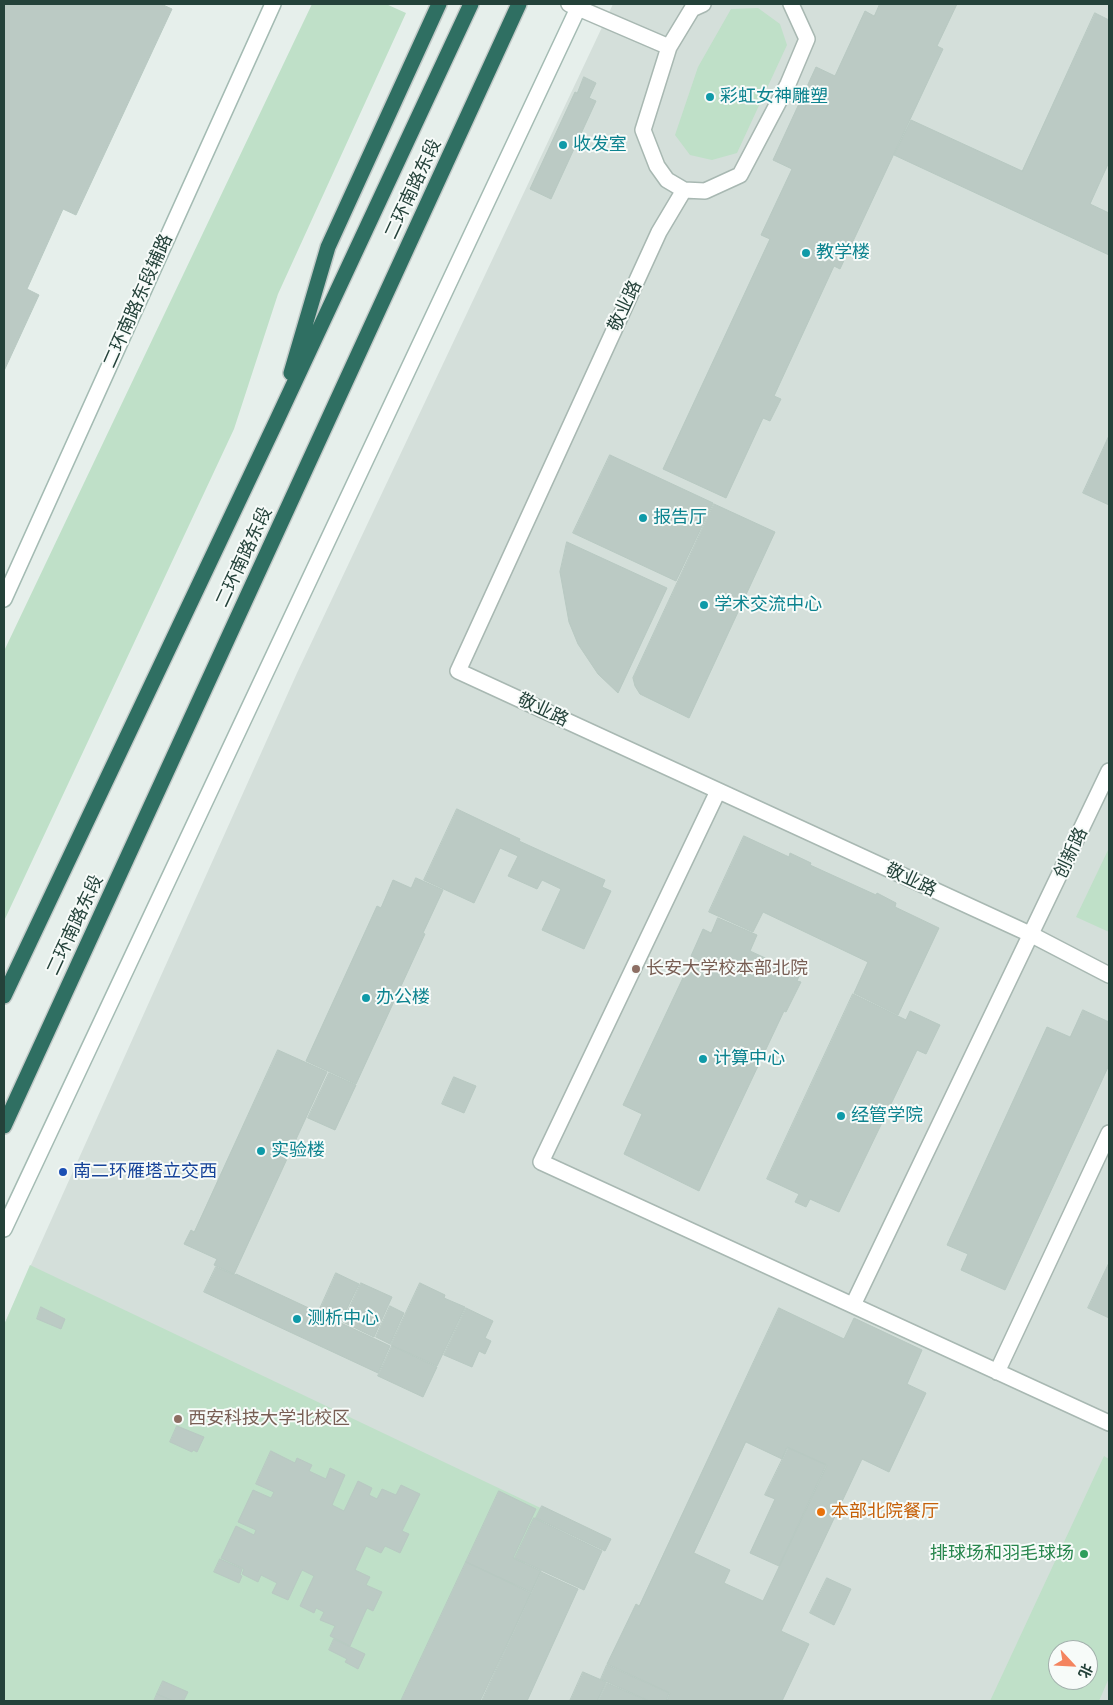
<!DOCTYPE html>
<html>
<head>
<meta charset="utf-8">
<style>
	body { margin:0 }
	#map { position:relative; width:1113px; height:1705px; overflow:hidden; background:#e6efeb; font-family:Mulish,"Noto Sans SC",sans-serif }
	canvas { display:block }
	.frame { position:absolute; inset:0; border:5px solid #24423a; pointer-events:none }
	.north { position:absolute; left:1048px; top:1640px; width:50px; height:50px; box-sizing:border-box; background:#f7fbf9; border:1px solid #a3b1ad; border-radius:50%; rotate:115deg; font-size:14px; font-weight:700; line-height:20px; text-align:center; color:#24423a }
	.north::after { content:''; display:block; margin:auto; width:18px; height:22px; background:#f4845f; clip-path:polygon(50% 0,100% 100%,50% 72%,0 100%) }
</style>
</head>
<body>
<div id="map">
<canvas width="1113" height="1705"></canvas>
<div class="frame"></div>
<div class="north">北</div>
</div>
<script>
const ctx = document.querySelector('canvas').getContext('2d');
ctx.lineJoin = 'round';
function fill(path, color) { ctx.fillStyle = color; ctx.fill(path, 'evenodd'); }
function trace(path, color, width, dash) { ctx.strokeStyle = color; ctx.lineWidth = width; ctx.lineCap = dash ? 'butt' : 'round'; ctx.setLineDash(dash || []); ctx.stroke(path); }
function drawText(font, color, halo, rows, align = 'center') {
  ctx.font = font + ' Mulish,"Noto Sans SC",sans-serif'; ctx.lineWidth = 4; ctx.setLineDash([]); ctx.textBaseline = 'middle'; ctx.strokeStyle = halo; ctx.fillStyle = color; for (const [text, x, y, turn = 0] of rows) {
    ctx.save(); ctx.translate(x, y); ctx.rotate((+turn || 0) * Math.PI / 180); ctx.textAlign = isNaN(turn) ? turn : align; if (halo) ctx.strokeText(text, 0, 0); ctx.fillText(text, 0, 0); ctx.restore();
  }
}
const built = new Path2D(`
	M613,4H1109V1701H4V1325L297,673ZM1058,1650H1088V1680H1058Z`);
const green = new Path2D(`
	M312,4H386L406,13L278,294L234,429L4,921V651Z
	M758,8L780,24L787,45L737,153L712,160L690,155L675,135L698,67L731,9Z
	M1109,848V932L1076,917Z
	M30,1265L549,1512L460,1701H4V1325Z
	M1104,1456L1109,1459V1678L1099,1701H990ZM1058,1650H1088V1680H1058Z`);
const building = new Path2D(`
	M4,4H161L172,9L76,215L63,209L27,289L39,295L4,371Z
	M880,4H957L937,46L943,49L840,269L834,266L774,396L781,399L770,421L763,418L726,498L663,469L770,239L761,235L792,169L773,160L816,67L835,76L865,11L874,16Z
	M1095,13L1109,20V162L1090,204L1109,213V255L894,155L911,120L1022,171Z
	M584,77L596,83L589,98L596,101L551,199L530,189L575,92L577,93Z
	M1109,436V505L1083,493Z
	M610,455L713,503L676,581L573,533Z
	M714,504L775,532L689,718L640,694L635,686L633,678Z
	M567,542L667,588L618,693L598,674L578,644L569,622L560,572Z
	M457,809L520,839L519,841L605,880L602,887L611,891L584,949L542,930L561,889L542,880L537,889L508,876L518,856L500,848L474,903L424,880Z
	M744,836L789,857L790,853L811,863L810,865L876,895L877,893L896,903L895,907L939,928L898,1015L854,993L868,962L763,912L753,932L709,912Z
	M416,878L443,890L423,933L425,934L356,1084L306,1061L377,906L381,908L393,880L411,888Z
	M718,918L757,935L750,951L800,974L797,981L801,982L786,1012L784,1011L699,1191L624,1154L642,1114L623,1105L689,965L695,968L699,960L691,956L703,929L711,933Z
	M853,994L906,1020L910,1011L940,1025L926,1054L917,1050L839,1212L810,1199L806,1207L795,1202L799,1194L767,1179Z
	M1083,1010L1109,1022V1065L1005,1290L961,1270L968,1254L947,1245L1047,1027L1070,1037Z
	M278,1050L327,1072L234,1274L214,1265L217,1259L184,1244L191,1230L194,1232Z
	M329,1073L356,1085L335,1130L308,1118Z
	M454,1077L476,1086L464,1113L442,1104Z
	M1109,1263V1318L1088,1308Z
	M216,1267L235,1275L236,1274L390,1346L378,1373L204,1292Z
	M336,1273L359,1284L341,1321L319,1311Z
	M361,1283L392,1297L374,1337L343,1322Z
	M420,1283L445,1295L444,1298L465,1307L437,1366L391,1345Z
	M390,1306L404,1313L390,1344L376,1337Z
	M41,1307L65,1319L61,1329L37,1319Z
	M466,1308L493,1321L485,1338L491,1341L485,1354L479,1351L472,1367L444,1355Z
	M779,1308L844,1339L854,1318L922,1350L907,1384L926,1393L889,1472L862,1459L781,1631L809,1644L782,1701H667L670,1693L607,1664L636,1604L639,1606ZM746,1442L782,1459L787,1447L827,1465L763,1601L724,1583L730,1570L694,1553Z
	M392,1346L437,1367L423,1397L378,1376Z
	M177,1426L204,1437L197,1452L193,1450L192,1452L170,1442Z
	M788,1448L826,1465L779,1566L750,1553L775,1499L765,1495Z
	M271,1451L295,1463L297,1458L312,1465L309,1471L326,1479L330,1468L345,1475L332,1505L344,1511L358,1481L372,1488L369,1495L377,1499L382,1489L396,1495L401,1485L420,1494L402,1531L409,1534L400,1553L385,1546L381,1553L366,1546L355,1570L370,1577L366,1585L382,1592L373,1611L367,1608L350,1646L330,1636L335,1626L320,1620L324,1612L316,1608L314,1613L300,1606L314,1576L302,1570L288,1600L272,1593L277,1583L261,1575L258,1582L242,1574L244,1569L221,1558L236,1526L254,1535L256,1530L238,1522L253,1490L271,1498L274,1492L256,1484Z
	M499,1491L536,1509L513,1558L541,1571L531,1592L466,1562Z
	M542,1506L611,1539L605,1551L536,1518Z
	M534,1518L602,1551L584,1590L515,1558Z
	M220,1559L242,1569L240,1575L242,1576L239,1583L214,1572Z
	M466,1562L531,1593L480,1701H401Z
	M541,1572L578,1589L527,1701H482Z
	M827,1578L851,1589L834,1625L810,1613Z
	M334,1639L365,1654L358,1669L345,1662L347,1659L329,1650Z
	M607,1665L669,1693L666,1701H649L601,1679Z
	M583,1672L606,1682L597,1701H570Z
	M163,1681L188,1692L184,1700L173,1701L157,1694Z
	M607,1683L648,1701H598Z
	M157,1694L172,1701H154Z`);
const street = new Path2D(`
	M569,4L669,47
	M703,4L692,9L669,47L643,130L657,166L667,180L684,190L705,191L740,175L788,84L807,39L791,4
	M684,190L659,232L458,671L1032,935L1109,975
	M718,791L541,1162L1109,1423
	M853,1305L1109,771
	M997,1372L1109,1133`);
const secondary = new Path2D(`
	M4,599L273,4
	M4,1229L580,4`);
const highway = new Path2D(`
	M291,373L328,247L439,4
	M4,996L276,422L471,4
	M4,1126L519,4`);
const markers = [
	[710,97,5,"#0f9aa8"],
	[563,145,5,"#0f9aa8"],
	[806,253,5,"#0f9aa8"],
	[643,518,5,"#0f9aa8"],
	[704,605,5,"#0f9aa8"],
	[636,969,5,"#8d6e63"],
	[366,998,5,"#0f9aa8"],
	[703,1059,5,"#0f9aa8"],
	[841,1116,5,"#0f9aa8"],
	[261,1151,5,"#0f9aa8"],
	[63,1172,5,"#1a4fb4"],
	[297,1319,5,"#0f9aa8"],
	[178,1419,5,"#8d6e63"],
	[821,1512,5,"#e8710a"],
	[1084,1554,5,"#2e9e5b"]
];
const cultureNames = [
	["彩虹女神雕塑",720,97],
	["收发室",573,145],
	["教学楼",816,253],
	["报告厅",653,518],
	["学术交流中心",714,605],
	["办公楼",376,998],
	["计算中心",713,1059],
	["经管学院",851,1116],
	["实验楼",271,1151],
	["测析中心",307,1319]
];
const streetNames = [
	["二环南路东段",413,189,-65],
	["二环南路东段辅路",138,301,-66],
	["敬业路",625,306,-65],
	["二环南路东段",244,557,-65],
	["敬业路",543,710,25],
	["创新路",1071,853,-65],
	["敬业路",911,880,25],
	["二环南路东段",75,925,-65]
];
const educationNames = [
	["长安大学校本部北院",646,969],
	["西安科技大学北校区",188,1419]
];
const transitNames = [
	["南二环雁塔立交西",73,1172]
];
const foodNames = [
	["本部北院餐厅",831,1512]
];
const leisureNames = [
	["排球场和羽毛球场",1074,1554]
];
fill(built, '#d4dfda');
fill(green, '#bfe0c8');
fill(building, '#bbcac4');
trace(building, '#b8c9c2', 1);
trace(street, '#a8b8b2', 18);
trace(secondary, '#a4bbb3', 18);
trace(highway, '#c2cac8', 18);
trace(street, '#fff', 15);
trace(secondary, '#fff', 15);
trace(highway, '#2f6f62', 15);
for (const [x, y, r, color] of markers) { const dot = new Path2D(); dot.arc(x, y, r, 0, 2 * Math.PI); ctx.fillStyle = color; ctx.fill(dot); trace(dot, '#f7fbf9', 2); }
drawText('18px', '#0d838f', '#f7fbf9', cultureNames, 'left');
drawText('18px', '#24423a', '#f7fbf9', streetNames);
drawText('18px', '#785e54', '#f7fbf9', educationNames, 'left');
drawText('18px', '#164399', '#f7fbf9', transitNames, 'left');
drawText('18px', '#c56008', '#f7fbf9', foodNames, 'left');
drawText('18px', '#27864d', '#f7fbf9', leisureNames, 'right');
</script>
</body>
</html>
